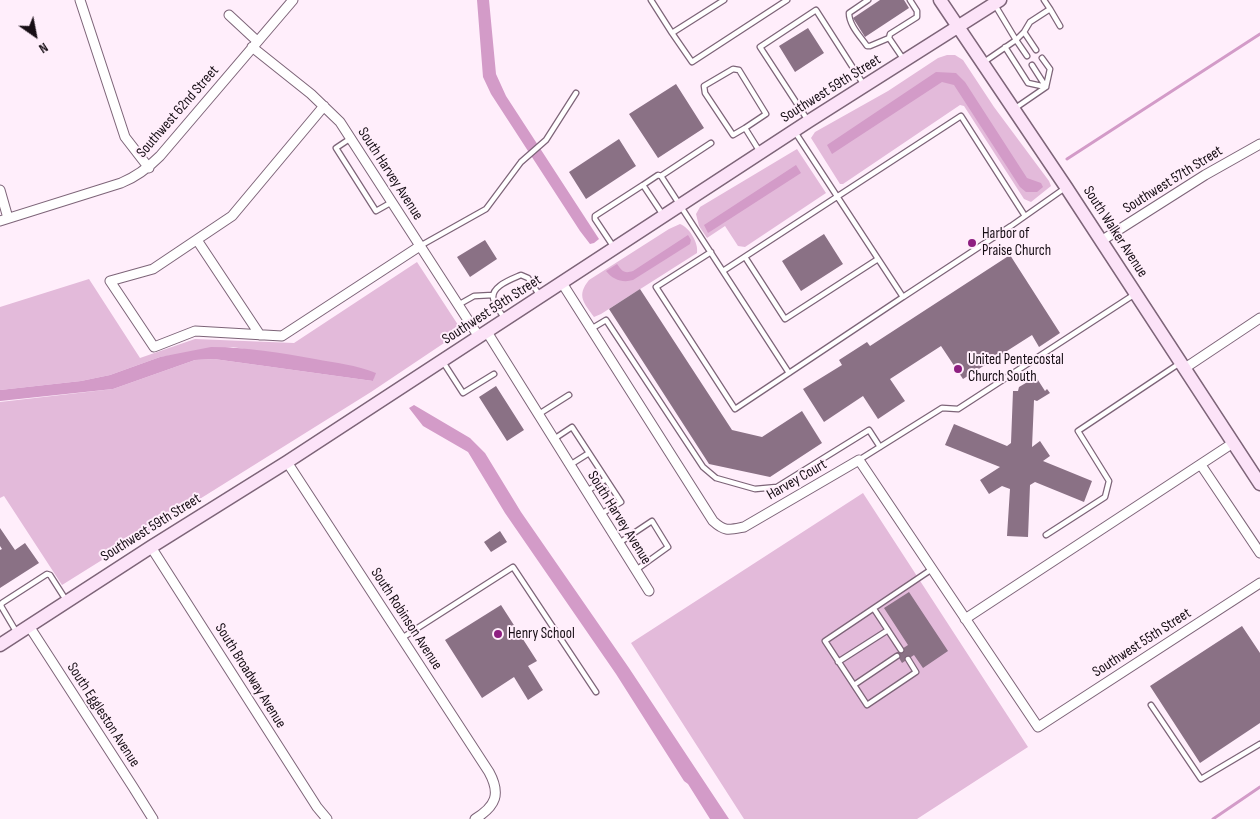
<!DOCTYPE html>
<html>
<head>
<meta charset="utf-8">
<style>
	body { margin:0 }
	#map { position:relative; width:1260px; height:819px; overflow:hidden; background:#ffeefb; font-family:"Sofia Sans Condensed",sans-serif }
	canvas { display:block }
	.north { position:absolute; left:10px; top:10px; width:50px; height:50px; -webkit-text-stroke:4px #ffeefb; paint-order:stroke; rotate:147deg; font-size:14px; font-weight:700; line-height:20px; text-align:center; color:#170e15 }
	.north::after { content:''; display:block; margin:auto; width:18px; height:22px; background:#170e15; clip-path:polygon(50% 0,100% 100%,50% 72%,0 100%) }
</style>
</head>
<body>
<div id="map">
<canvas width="1260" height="819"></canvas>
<div class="north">N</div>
</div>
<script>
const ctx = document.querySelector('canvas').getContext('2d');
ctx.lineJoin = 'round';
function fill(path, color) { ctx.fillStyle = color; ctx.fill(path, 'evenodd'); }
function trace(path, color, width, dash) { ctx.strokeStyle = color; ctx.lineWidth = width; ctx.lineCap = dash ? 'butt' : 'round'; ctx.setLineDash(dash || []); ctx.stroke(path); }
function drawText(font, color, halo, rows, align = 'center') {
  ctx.font = font + ' "Sofia Sans Condensed",sans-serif'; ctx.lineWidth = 4; ctx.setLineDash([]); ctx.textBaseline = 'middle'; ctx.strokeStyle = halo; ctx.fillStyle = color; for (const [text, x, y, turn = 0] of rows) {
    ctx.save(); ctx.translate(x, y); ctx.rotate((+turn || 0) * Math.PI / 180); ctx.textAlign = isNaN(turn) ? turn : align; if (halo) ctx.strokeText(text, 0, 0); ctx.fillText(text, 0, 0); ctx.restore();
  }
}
const green = new Path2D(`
	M947,55H955L963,60L994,107L1049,181L1051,186L1031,202L1024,199L964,106L960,105L843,184H840L811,138L815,132L888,91L938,58Z
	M797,149L826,193L745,247L738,246L725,226L707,238L699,226L696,214L700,207Z
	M680,224C689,227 699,243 697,253L601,314L594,317C584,303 576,296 589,280L669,229Z
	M417,262L462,331L371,392L62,585L4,496L0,498V402L113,389L195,360L214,359L373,381L375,373L233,347L160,357L110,375L81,381L0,390V307L89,279L140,358L195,339L294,343Z
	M863,493L1028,747L917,819H744L631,643Z`);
const water = new Path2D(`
	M477,0H489L496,74L506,96L599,239L594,243L590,244L580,231L491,94L483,77Z
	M936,72L956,73L965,82L1027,178L1041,183L1043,187L1037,192H1026L1020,187L954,85L942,82L832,154L827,145Z
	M796,165L801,173L708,233L704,225Z
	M688,235L691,240L690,244L633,280C623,283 613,280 606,271L617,264C622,271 624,274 633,271Z
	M211,347C246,347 281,353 315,359C336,363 356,365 376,373L373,381L214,359L195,360L113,389L0,401V390L81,381L110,375L160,357Z
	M414,405L470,438L485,453L521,512L629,668L729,819H710L688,784L684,781L616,674L505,513L468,452L423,426L409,408Z`);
const stream = new Path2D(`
	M1067,159L1260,34
	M1213,819L1260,787`);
const building = new Path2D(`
	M880,0H904L909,8L865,37L853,18Z
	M808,28L824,53L795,72L779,46Z
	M676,84L704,128L658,158L629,114Z
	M619,139L636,166L586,199L569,172Z
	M824,234L843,264L801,291L782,261Z
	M485,240L497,259L470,277L457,257Z
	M1010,255L1060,333L1039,347L1032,335L963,379L941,346L890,379L905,401L878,419L863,396L824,422L803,389L842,365L839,360L867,342L870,346Z
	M640,289L732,430L762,437L802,411L822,443L770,477L709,464L609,309Z
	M1036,377L1045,391L1047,389L1050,393L1037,401L1034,400L1032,447L1040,441L1050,456L1043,461L1092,481L1084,502L1035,482L1030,485L1028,537L1007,536L1010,489L1002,486L989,494L980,480L1000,467L945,445L954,424L1007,446L1011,443L1013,391H1018L1019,387Z
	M496,386L524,430L507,441L479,397Z
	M0,528L15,550L25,543L39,563L0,588V550L2,549L0,546Z
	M500,531L507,542L491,552L484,542Z
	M909,592L948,651L923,668L914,655L902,663L896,653L908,645L884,608Z
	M501,605L537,661L528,666L543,690L528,700L514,677L482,698L445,640Z
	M1242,626L1260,653V723L1200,763L1150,686Z`);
const lane = new Path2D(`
	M651,0L672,33
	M724,0L672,33L692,62L787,0
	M868,0L849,13C849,25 860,36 867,46H870L889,38
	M995,5L1016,40L1024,32L1030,22L1050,9L1044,0
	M1050,9L1060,26
	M1024,32L1036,50
	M1005,47L1028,83L1046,87L1050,69L1042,58
	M904,60L889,38L890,34L917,17V11L910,0
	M984,62L1016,40L1027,56
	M1014,109L1046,87L1032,65
	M807,119L760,47L816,10L864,85
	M745,128L733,135L705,93L704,86L733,69L739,70L766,114L745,128L760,152
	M795,132L903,297L1011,226L1065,188
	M351,138L336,148L376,211L392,202
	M661,176L711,143
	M643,185L658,175L661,176L789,373L903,297
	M420,246L486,209L521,162L546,140L576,93
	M613,246L595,219V216L643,185L663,215
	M711,252L656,287L735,409L789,373
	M745,257L785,319L878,259
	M723,271L961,116L1025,216
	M458,305L474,296L493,295
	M505,319C501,313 496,307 494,301C488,287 512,279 521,275L528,278L540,296
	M591,329L606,320L703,467L716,478L755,489L777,487L869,430L880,447
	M443,362L463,393L494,374
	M539,414L569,395
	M554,439L572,427L621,502L601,514
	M859,460L942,408L958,409L1135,294
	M570,465L589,453
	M587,491L606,479
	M1046,535L1105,497L1109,481L1078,431L1180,363
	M619,543L652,521L668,547L636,570
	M874,609L901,650
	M17,633L1,606L2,603L47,574L50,575L66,600
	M402,638L513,567L596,692
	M908,659L916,672L867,705L825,641L932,569
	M838,662L888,630
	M854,685L897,656
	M1151,705L1201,779L1260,744`);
const street = new Path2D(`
	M80,0L125,137L149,168
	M229,15L257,41
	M252,47L311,94L340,122L479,337
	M324,106L232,216L153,269L110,281L154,347L195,331L282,336L420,246
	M0,190L8,218
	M0,221L121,183C136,177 148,168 160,156L293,0
	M197,240L260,335
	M1101,241L1205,175L1260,144
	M562,283L713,521C725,532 729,530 744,527L859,460L1038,727L1260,583
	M487,332L649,591
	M1185,368L1260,318
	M287,462L489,772C501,794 496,806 475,819
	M1201,465L1260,553
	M151,547L317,807L327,819
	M965,619L1233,443
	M29,626L133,787L153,819`);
const secondary = new Path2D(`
	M940,0L1066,187L1260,484
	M0,645L151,547L287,462L809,121L1000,0`);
const markers = [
	[972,243,5,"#8e1f81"],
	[958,369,5,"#8e1f81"],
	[498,634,5,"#8e1f81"]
];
const streetNames = [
	["Southwest 59th Street",831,89,-32],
	["Southwest 62nd Street",178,112,-49],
	["South Harvey Avenue",390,174,57],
	["Southwest 57th Street",1173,180,-32],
	["South Walker Avenue",1115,232,57],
	["Southwest 59th Street",492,310,-33],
	["Harvey Court",797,480,-30],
	["South Harvey Avenue",619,518,58],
	["Southwest 59th Street",151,528,-32],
	["South Robinson Avenue",406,619,57],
	["Southwest 55th Street",1142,643,-33],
	["South Broadway Avenue",250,676,58],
	["South Eggleston Avenue",103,715,57]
];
const poiNames = [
	["Harbor of",982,234],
	["Praise Church",982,251],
	["United Pentecostal",968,360],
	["Church South",968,377],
	["Henry School",508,634]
];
fill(green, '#e3bada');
fill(water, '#d39bc8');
trace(stream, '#d39bc8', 3);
fill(building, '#8a7185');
trace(lane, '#7d6478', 7);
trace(street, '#7d6478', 11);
trace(secondary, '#7d6478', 15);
trace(lane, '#fff', 4.5);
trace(street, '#fff', 9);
trace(secondary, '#fce3f8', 12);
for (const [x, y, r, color] of markers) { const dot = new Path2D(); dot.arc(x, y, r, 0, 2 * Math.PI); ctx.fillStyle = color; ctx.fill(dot); trace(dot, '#ffeefb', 2); }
drawText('15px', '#170e15', '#ffeefb', streetNames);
drawText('15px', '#170e15', '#ffeefb', poiNames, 'left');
</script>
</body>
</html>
